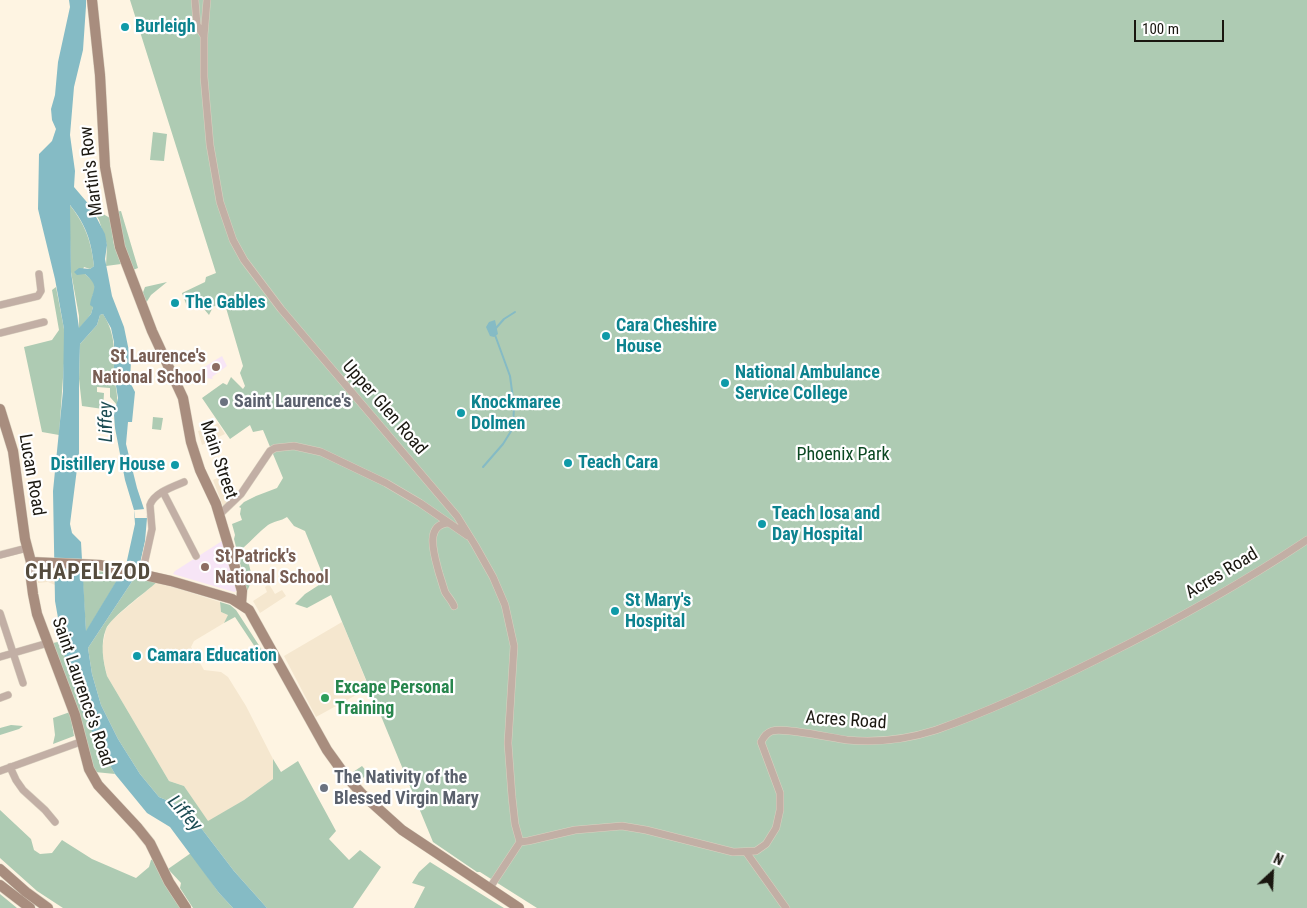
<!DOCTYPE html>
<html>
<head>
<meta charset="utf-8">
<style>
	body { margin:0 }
	#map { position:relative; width:1307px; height:908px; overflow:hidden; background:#fef4e2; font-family:"Roboto Condensed",sans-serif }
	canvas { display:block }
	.north { position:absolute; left:1247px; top:848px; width:50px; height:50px; -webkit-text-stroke:4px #fff; paint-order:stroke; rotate:25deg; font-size:14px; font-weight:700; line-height:20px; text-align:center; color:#1a1710 }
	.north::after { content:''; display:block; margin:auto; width:18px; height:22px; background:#1a1710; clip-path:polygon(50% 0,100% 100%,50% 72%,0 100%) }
	.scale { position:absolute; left:1134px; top:20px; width:90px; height:22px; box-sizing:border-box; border:2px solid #1a1710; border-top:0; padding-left:6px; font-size:15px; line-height:18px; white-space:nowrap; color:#1a1710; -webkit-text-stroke:4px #fff; paint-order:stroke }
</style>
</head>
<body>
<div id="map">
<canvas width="1307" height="908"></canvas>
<div class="north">N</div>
<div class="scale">100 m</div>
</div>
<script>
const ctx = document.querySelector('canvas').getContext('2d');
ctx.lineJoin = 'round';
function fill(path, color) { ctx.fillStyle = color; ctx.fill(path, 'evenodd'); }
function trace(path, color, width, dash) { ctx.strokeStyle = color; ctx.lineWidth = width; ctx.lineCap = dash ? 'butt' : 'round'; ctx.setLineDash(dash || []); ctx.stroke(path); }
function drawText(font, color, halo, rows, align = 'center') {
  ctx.font = font + ' "Roboto Condensed",sans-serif'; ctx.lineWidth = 4.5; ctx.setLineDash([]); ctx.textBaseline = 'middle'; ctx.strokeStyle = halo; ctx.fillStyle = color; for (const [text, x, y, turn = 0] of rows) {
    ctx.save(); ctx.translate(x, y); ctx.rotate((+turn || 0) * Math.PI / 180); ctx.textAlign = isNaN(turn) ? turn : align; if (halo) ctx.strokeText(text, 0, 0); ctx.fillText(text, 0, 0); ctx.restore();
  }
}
const built = new Path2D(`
	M218,423L225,434L202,445L198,431L212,427Z
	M226,474L228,479L233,482L229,489L236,496L225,506H223L213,480Z
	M53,568L55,570V585L48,582L38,583L37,571L39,569Z
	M157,582L220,602L221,612L229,615L224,623L194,641L191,647L204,670L221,672L228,677L246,706L273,759V779L244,800L208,822L184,786L169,781L107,676L104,662L102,648L106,629L112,620Z
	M269,584L275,594L282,590L286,596L260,613L253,601L267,592L265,587Z
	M342,622L369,688L316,717L284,656Z`);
const education = new Path2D(`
	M222,356L227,366L212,377L213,379L198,377L196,372Z
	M222,541L237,591L234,592L173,574L175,571Z`);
const green = new Path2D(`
	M130,0H1307V908H537L480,872H477L433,842L331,595L307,608L295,604L305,594L319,585L316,577L322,573L305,531L294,526L287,517C281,521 274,521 268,525C259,532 251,541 243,548C248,563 256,576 247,591L234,539L235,535L232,524L242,520L240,514L241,508L239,507L244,502L256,496L277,488L283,478L263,430L253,432L250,425L230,439L202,398L223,383L227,385L231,377L243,389L245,386L240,373L243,366L224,301L213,307L209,315L204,309L209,300H199L188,309L182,293L205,282L206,277L216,273Z
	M153,132L167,134L164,161L150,160Z
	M69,204C85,224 91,240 94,266L90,269L84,267L81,274H85L94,282L95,290L92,297L93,307L91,314L79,329V316L71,272Z
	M91,207L110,218L114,245L121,264L106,266L107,245L99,220Z
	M121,211L138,268L133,270L122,241L116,212Z
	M167,282L151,295L146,303L142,295L145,287Z
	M56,287L64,329L65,349L59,435L42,432L24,347L52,340L59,330L52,290Z
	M103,314C116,335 114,350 114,374C115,385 118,394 117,405L110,397V388L97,387V392L104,393L103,409L82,406L79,379L80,344L97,325L100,315Z
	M153,417L163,418L161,430L152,429Z
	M82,569L121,574L86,632Z
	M135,577L157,582C146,592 111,617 106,629C100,644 103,661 107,676L169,781L184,786L208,821L244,800L273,779V759L281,772L298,761L336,831L329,839L349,860L360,850L381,867L353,908H267L234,871L195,820L181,806L159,797L140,774L118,739L101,705L92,674L88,648Z
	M220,602L230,605L236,610L262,650L259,653L235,617L224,623L228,615L221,612Z
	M62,641C72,688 90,733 115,774L95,772L80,716L53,643Z
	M70,712L74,736L53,744L55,735L53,718Z
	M11,725L23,726L19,729L0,735V728Z
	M362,766L368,773L360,781L353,772Z
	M0,810L31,839L34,850L40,854L52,853L62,840L92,859L136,878L149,867L151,860L153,859L183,908H63L37,891L0,858Z
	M191,853L219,893L233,908H193L180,888L181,883L168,869Z
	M430,862L494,902L504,908H414L425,887L412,883L419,872Z
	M0,894L17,908H0Z`);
const water = new Path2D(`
	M69,0H86V6L83,50L74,87L70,135L75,171L74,187L91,207L105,234L107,245L105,259L112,296L124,327L131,361L130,382L135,392L132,422H128L126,444L137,488L147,518L145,541L139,568L135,577L88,648L92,674L101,705L118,739L140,774L159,797L181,806L195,820L234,871L267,908H233L219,893L170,827L147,813L115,774L102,752L81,709L66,663L55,601L53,491L63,391L64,329L55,279L38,209L39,154L52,141L56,129L52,120L51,109L55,95L58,62L70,7ZM70,205C86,225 91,240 94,266L90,269L79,268L74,272L77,275L85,274C100,287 93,288 90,305L93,307L91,314L79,328L71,272ZM103,314L111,328L114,342V374L118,398L114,415L115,428L125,480L134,510L135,524L126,565L86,631L81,542L72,533L70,524L79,453V379L80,344L97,325L100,315Z
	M495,320L498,334L494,337L490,336L486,327L489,322Z`);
const pier = new Path2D(`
	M145,509L147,518H135L134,510Z`);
const stream = new Path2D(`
	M496,328L504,319L515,312
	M483,467L503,444L513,428L514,406L510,376L495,335`);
const street = new Path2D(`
	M195,0L197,25L204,36
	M207,0L204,36V77L210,145L220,202L233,240L244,260L281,309L457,516L475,545L493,577L505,605L514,646L508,743L512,797L515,824L520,842
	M0,305L38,296L41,291L39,274
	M0,333L44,322
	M163,492L196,556
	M219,515L241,494L270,451L275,448L294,446L321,452L386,483L420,503L468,536
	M449,523C423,524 435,557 439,573C441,579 443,586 445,592C448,597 452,601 454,606
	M0,555L27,548
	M142,574L152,529L150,505C154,493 172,487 184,482
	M0,613L23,683
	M0,657L48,643
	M0,698L8,695
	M10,767L16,780L23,790L45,810L55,822
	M0,771L83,741
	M520,842L528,841L575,830L622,826L646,830L733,852L756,851L766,844L776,828L780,810V793L761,742C764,737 766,733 772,731C783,727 832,738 847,740C877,743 908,739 936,730C993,710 1046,685 1100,658C1171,623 1241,584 1307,540
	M746,852L786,908
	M489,889L520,842`);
const secondary = new Path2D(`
	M92,0L100,75L105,167L120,247L152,331L183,398L191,442L200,470L216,504L242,591L241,604
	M0,409L13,451L25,539L31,562L30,571L33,594L37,614L75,715L89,769L98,785L138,828L150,843L169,882L186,908
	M31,562L100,565L171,581L232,599L249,610L327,750L345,775L362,794L402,830L519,908
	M0,869L26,892L48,908
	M0,885L30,908`);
const markers = [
	[125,27,5,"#0f9aa8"],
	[175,303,5,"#0f9aa8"],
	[606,336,5,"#0f9aa8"],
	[216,367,5,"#8d6e63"],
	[725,383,5,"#0f9aa8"],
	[224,402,5,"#6b7280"],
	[461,413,5,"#0f9aa8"],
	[568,463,5,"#0f9aa8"],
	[175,465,5,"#0f9aa8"],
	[762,524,5,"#0f9aa8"],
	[205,567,5,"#8d6e63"],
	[615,611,5,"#0f9aa8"],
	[137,656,5,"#0f9aa8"],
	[325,698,5,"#2e9e5b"],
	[324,788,5,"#6b7280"]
];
const cultureNames = [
	["Burleigh",135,27],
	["The Gables",185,303],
	["Cara Cheshire",616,326],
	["House",616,347],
	["National Ambulance",735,373],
	["Service College",735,394],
	["Knockmaree",471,403],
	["Dolmen",471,424],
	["Teach Cara",578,463],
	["Distillery House",165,465,"right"],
	["Teach Iosa and",772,514],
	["Day Hospital",772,535],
	["St Mary's",625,601],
	["Hospital",625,622],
	["Camara Education",147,656]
];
const streetNames = [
	["Martin's Row",92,171,-97],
	["Upper Glen Road",384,408,49],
	["Main Street",218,460,71],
	["Lucan Road",31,475,80],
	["Acres Road",1222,574,-31],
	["Saint Laurence's Road",82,692,71],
	["Acres Road",846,721,4]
];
const educationNames = [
	["St Laurence's",206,357],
	["National School",206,378],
	["St Patrick's",215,557,"left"],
	["National School",215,578,"left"]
];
const worshipNames = [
	["Saint Laurence's",234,402],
	["The Nativity of the",334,778],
	["Blessed Virgin Mary",334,799]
];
const parkNames = [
	["Phoenix Park",843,455]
];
const leisureNames = [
	["Excape Personal",335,688],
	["Training",335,709]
];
const waterNames = [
	["Liffey",107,422,-91],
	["Liffey",184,814,48]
];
const districtNames = [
	["CHAPELIZOD",88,573]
];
fill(built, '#f5e7cf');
fill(education, '#f7e5f6');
fill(green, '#aecbb3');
fill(water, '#85bbc5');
fill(pier, '#fef4e2');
trace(stream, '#85bbc5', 2);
trace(street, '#dad1c0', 8);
trace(secondary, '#dad1c0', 11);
trace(street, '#c2afa5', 7);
trace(secondary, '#a88d7e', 10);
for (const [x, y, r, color] of markers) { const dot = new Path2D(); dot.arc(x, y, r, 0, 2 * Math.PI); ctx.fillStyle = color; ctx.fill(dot); trace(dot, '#fff', 2); }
drawText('bold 18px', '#0d838f', '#fff', cultureNames, 'left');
drawText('18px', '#1a1710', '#fff', streetNames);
drawText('bold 18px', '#785e54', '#fff', educationNames, 'right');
drawText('bold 18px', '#5b616d', '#fff', worshipNames, 'left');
drawText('18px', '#0b4822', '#fff', parkNames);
drawText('bold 18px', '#27864d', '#fff', leisureNames, 'left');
drawText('italic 19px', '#1b4c53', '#fff', waterNames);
ctx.letterSpacing = '1px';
drawText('bold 22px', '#544b3d', '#fff', districtNames);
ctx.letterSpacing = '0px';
</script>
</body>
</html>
